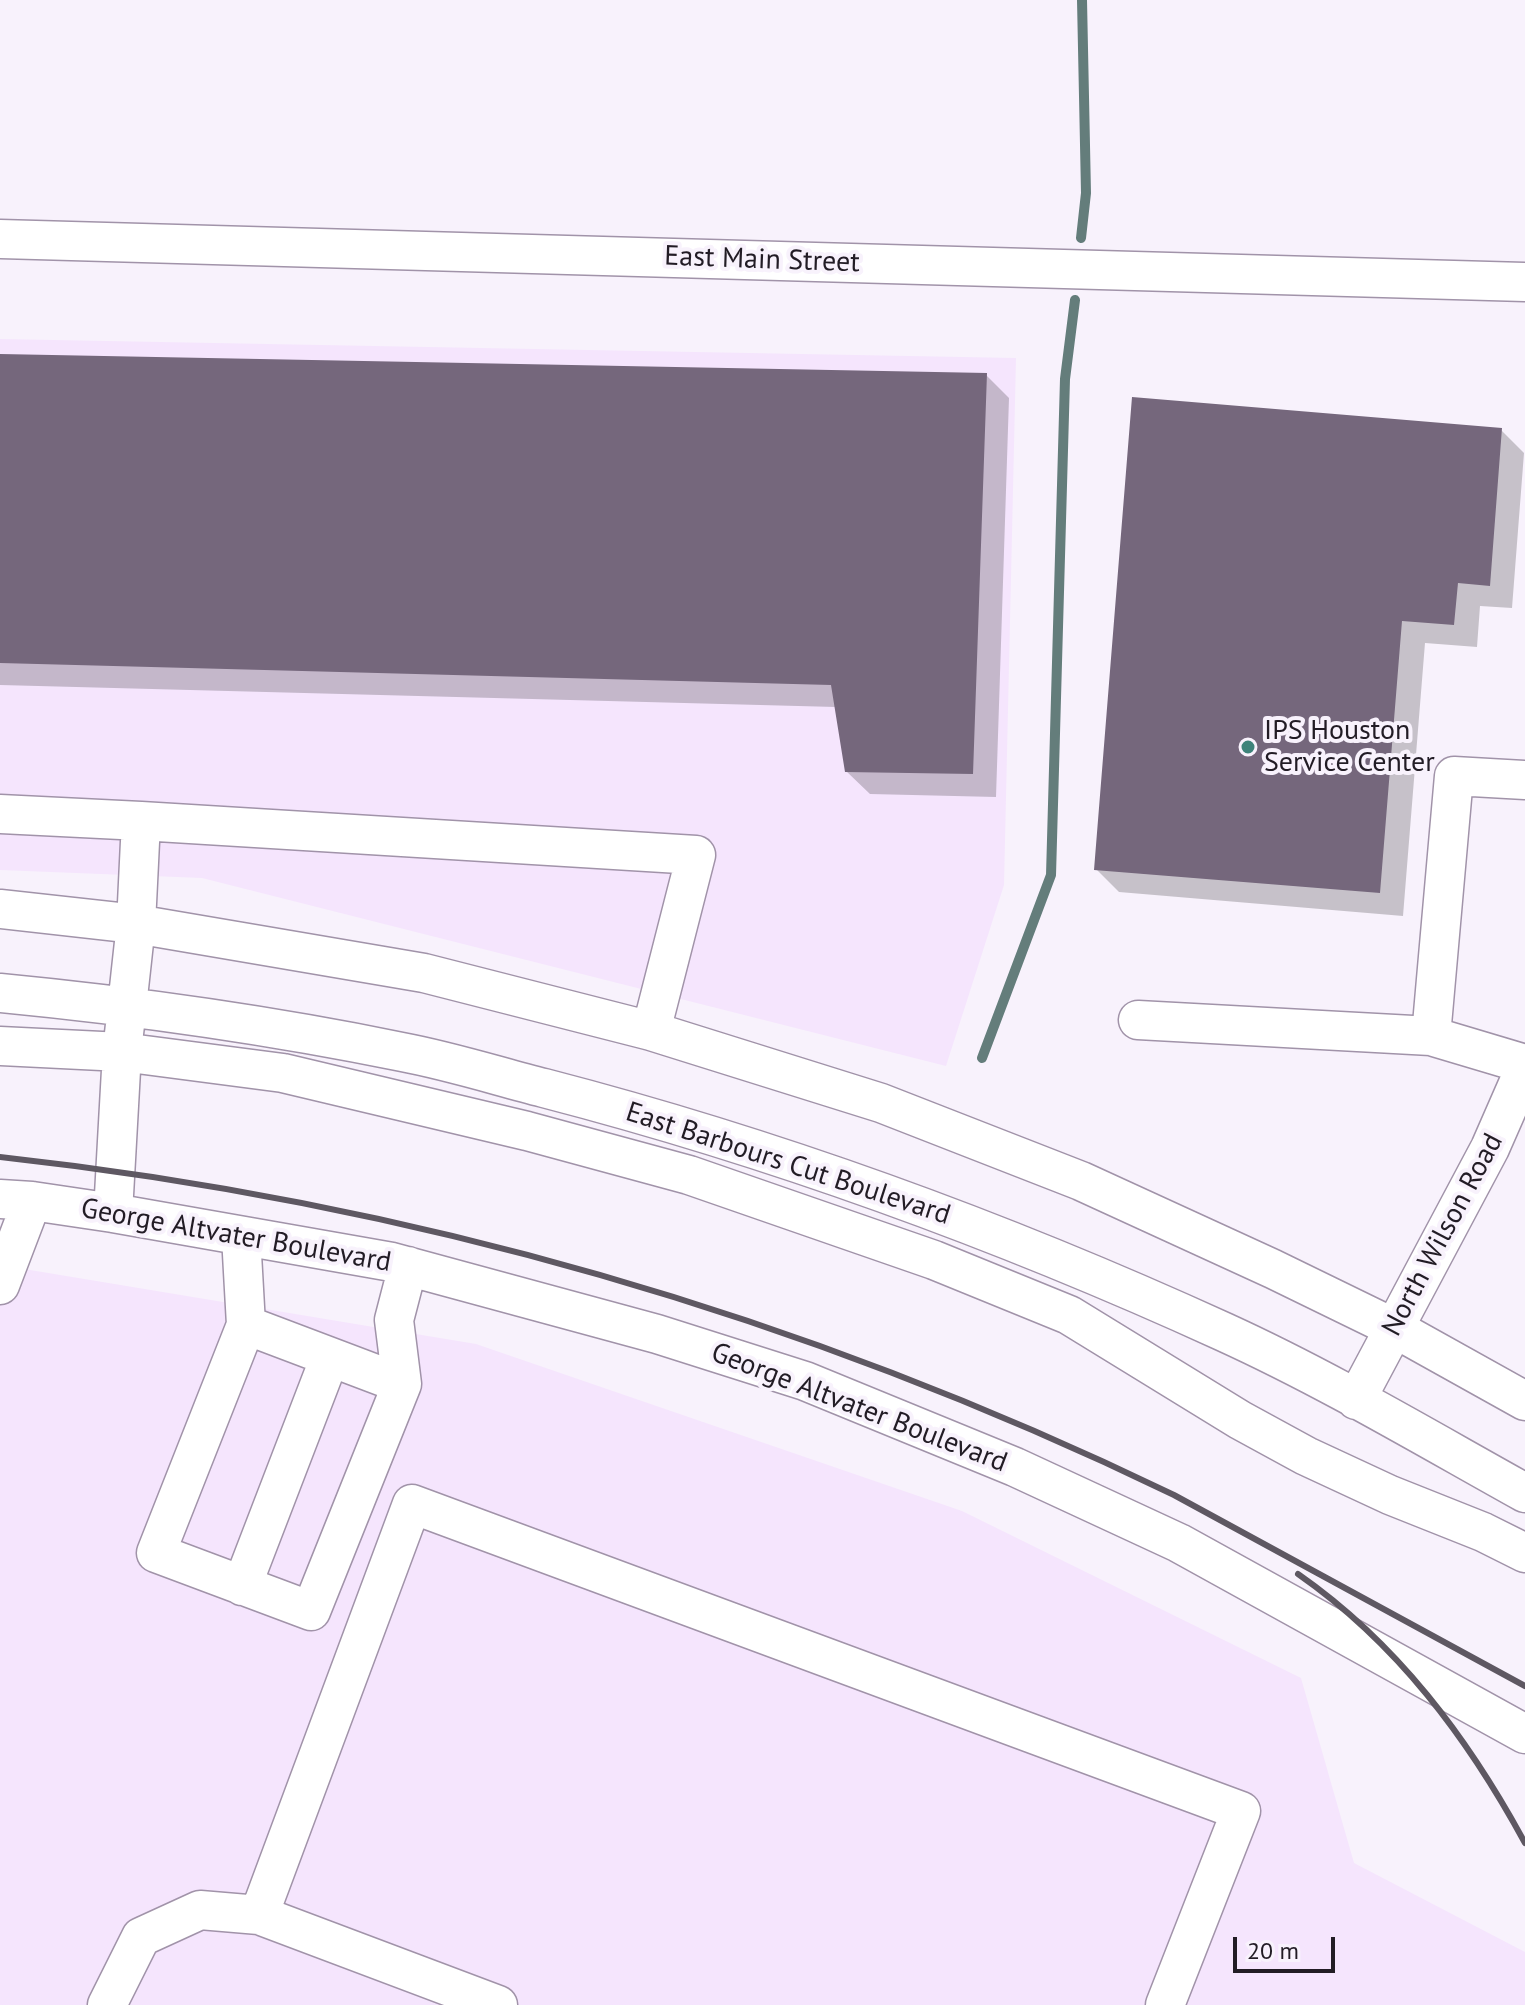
<!DOCTYPE html>
<html>
<head>
<meta charset="utf-8">
<style>
	body { margin:0 }
	#map { position:relative; width:1525px; height:2005px; overflow:hidden; background:#f8f2fc; font-family:"PT Sans",sans-serif }
	canvas { display:block }
	.scale { position:absolute; left:1233px; top:1937px; width:102px; height:36px; box-sizing:border-box; border:4px solid #221c25; border-top:0; padding-left:10px; font-size:24px; line-height:28px; white-space:nowrap; color:#221c25; -webkit-text-stroke:6px #f8f2fc; paint-order:stroke }
</style>
</head>
<body>
<div id="map">
<canvas width="1525" height="2005"></canvas>
<div class="scale">20 m</div>
</div>
<script>
const ctx = document.querySelector('canvas').getContext('2d');
ctx.lineJoin = 'round';
function fill(path, color) { ctx.fillStyle = color; ctx.fill(path, 'evenodd'); }
function trace(path, color, width, dash) { ctx.strokeStyle = color; ctx.lineWidth = width; ctx.lineCap = dash ? 'butt' : 'round'; ctx.setLineDash(dash || []); ctx.stroke(path); }
function drawText(font, color, halo, rows, align = 'center') {
  ctx.font = font + ' "PT Sans",sans-serif'; ctx.lineWidth = 8; ctx.setLineDash([]); ctx.textBaseline = 'middle'; ctx.strokeStyle = halo; ctx.fillStyle = color; for (const [text, x, y, turn = 0] of rows) {
    ctx.save(); ctx.translate(x, y); ctx.rotate((+turn || 0) * Math.PI / 180); ctx.textAlign = isNaN(turn) ? turn : align; if (halo) ctx.strokeText(text, 0, 0); ctx.fillText(text, 0, 0); ctx.restore();
  }
}
const built = new Path2D(`
	M0,339L1016,358L1004,885L946,1066L202,878L0,870Z
	M0,1265L476,1344L962,1511L1301,1678L1354,1863L1525,1952V2005H0Z`);
const shadow = new Path2D(`
	M0,356L986,375L1009,398L996,797L870,794L846,771L836,707L0,685Z
	M1501,430L1524,453L1512,608L1480,606L1477,647L1425,643L1403,916L1119,892L1096,869Z`);
const stream = new Path2D(`
	M1081,238L1086,193L1082,0
	M982,1058L1051,875L1065,379L1075,300`);
const building = new Path2D(`
	M0,354L987,373L973,774L845,772L831,685L0,663Z
	M1132,397L1502,428L1490,586L1458,583L1454,625L1402,621L1380,893L1094,870Z`);
const minor = new Path2D(`
	M0,239L1525,282
	M0,814L141,821L136,924L122,1052L113,1213
	M141,821L696,855L651,1031
	M0,909L136,924L424,973L651,1031L881,1103L1081,1181L1273,1269L1394,1328L1525,1401
	M0,993C135,1006 269,1025 402,1052C450,1061 497,1076 544,1088C779,1149 1003,1231 1224,1332C1327,1379 1426,1438 1525,1493
	M1138,1020L1431,1036L1525,1064
	M1431,1036L1454,776L1525,780
	M0,1046L122,1052L283,1073L527,1131L689,1175L934,1260L1069,1315L1240,1420L1306,1456L1390,1495L1483,1532L1525,1553
	M0,1199L32,1201L113,1213L392,1262L657,1334L805,1381L1015,1467L1179,1543L1525,1734
	M241,1236L246,1325L156,1553L311,1611L402,1384L394,1320L408,1266
	M0,1285L32,1201
	M246,1325L402,1384
	M1356,1400L1490,1148L1525,1068
	M242,1586L330,1357
	M107,2005L141,1937L200,1910L259,1915
	M498,2005L259,1915L412,1504L1241,1811L1165,2005`);
const rail = new Path2D(`
	M0,1157C410,1202 802,1315 1174,1495L1525,1686
	M1298,1574C1397,1643 1468,1738 1525,1843`);
const markers = [
	[1248,747,8,"#3e837a"]
];
const streetNames = [
	["East Main Street",762,260,2],
	["East Barbours Cut Boulevard",788,1164,18],
	["North Wilson Road",1443,1235,-62],
	["George Altvater Boulevard",236,1236,10],
	["George Altvater Boulevard",859,1408,21]
];
const poiNames = [
	["IPS Houston",1264,731],
	["Service Center",1264,763]
];
fill(built, '#f5e5fd');
fill(shadow, '#0003');
trace(stream, '#647d7b', 10);
fill(building, '#75677c');
trace(minor, '#a193a9', 41);
trace(minor, '#fff', 38);
trace(rail, '#5e5862', 6);
for (const [x, y, r, color] of markers) { const dot = new Path2D(); dot.arc(x, y, r, 0, 2 * Math.PI); ctx.fillStyle = color; ctx.fill(dot); trace(dot, '#f8f2fc', 3); }
drawText('28px', '#221c25', '#f8f2fc', streetNames);
drawText('28px', '#221c25', '#f8f2fc', poiNames, 'left');
</script>
</body>
</html>
